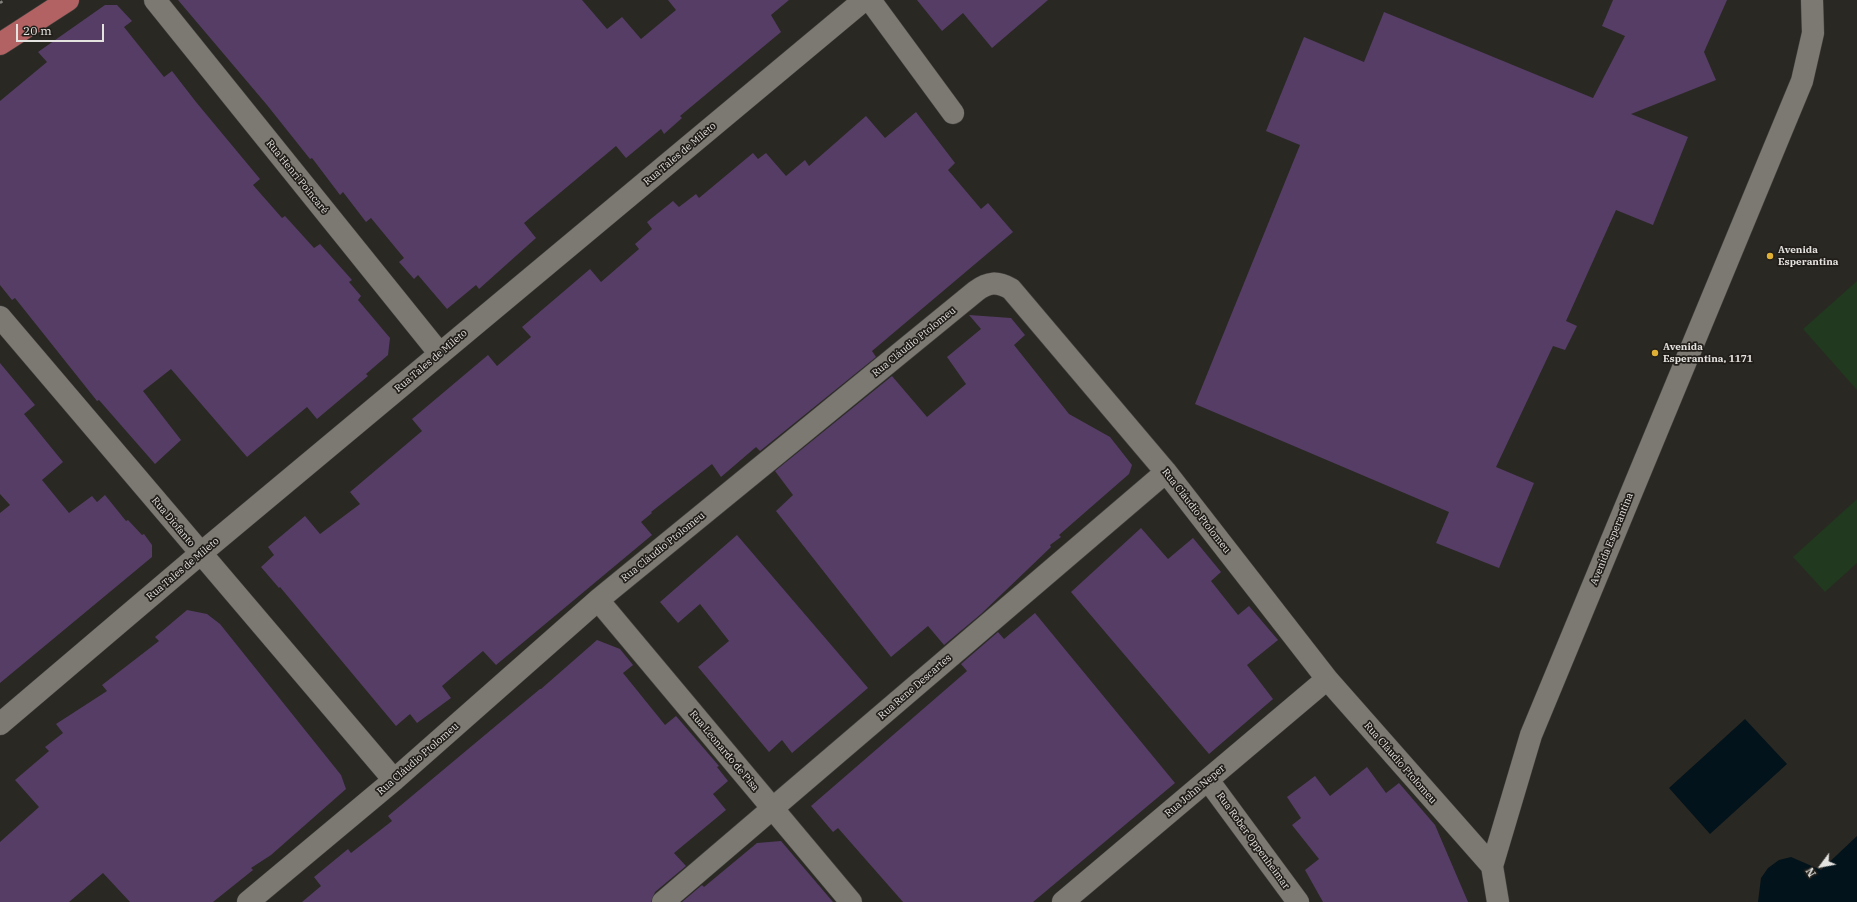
<!DOCTYPE html>
<html>
<head>
<meta charset="utf-8">
<style>
	body { margin:0 }
	#map { position:relative; width:1857px; height:902px; overflow:hidden; background:#2a2823; font-family:"IBM Plex Serif",serif }
	canvas { display:block }
	.north { position:absolute; left:1801px; top:846px; width:40px; height:40px; -webkit-text-stroke:3px #211e1a; paint-order:stroke; rotate:238deg; font-size:11px; font-weight:700; line-height:16px; text-align:center; color:#e5e3e0 }
	.north::after { content:''; display:block; margin:auto; width:14px; height:18px; background:#e5e3e0; clip-path:polygon(50% 0,100% 100%,50% 72%,0 100%) }
	.scale { position:absolute; left:16px; top:24px; width:88px; height:18px; box-sizing:border-box; border:2px solid #e5e3e0; border-top:0; padding-left:5px; font-size:12px; line-height:14px; white-space:nowrap; color:#e5e3e0; -webkit-text-stroke:3px #211e1a; paint-order:stroke }
</style>
</head>
<body>
<div id="map">
<canvas width="1857" height="902"></canvas>
<div class="north">N</div>
<div class="scale">20 m</div>
</div>
<script>
const ctx = document.querySelector('canvas').getContext('2d');
ctx.lineJoin = 'round';
function fill(path, color) { ctx.fillStyle = color; ctx.fill(path, 'evenodd'); }
function trace(path, color, width, dash) { ctx.strokeStyle = color; ctx.lineWidth = width; ctx.lineCap = dash ? 'butt' : 'round'; ctx.setLineDash(dash || []); ctx.stroke(path); }
function drawText(font, color, halo, rows, align = 'center') {
  ctx.font = font + ' "IBM Plex Serif",serif'; ctx.lineWidth = 3.5; ctx.setLineDash([]); ctx.textBaseline = 'middle'; ctx.strokeStyle = halo; ctx.fillStyle = color; for (const [text, x, y, turn = 0] of rows) {
    ctx.save(); ctx.translate(x, y); ctx.rotate((+turn || 0) * Math.PI / 180); ctx.textAlign = isNaN(turn) ? turn : align; if (halo) ctx.strokeText(text, 0, 0); ctx.fillText(text, 0, 0); ctx.restore();
  }
}
const green = new Path2D(`
	M1857,281V390L1803,329Z
	M1857,499V563L1825,592L1793,557Z`);
const water = new Path2D(`
	M1745,719L1787,764L1710,834L1669,788Z
	M1857,836V902H1758L1761,878L1768,868L1779,860L1791,857L1821,870Z`);
const building = new Path2D(`
	M178,0H582L607,29L622,17L641,39L676,10L668,0H789L771,15L781,32L680,116L682,118L664,134L661,129L626,158L616,146L561,192L524,223L536,238L479,289L476,285L447,309L418,275L414,279L399,262L404,258L371,218L366,222L343,192L340,195L312,158L310,159L267,105Z
	M917,0H1048L992,48L963,13L942,31Z
	M1613,0H1727L1704,52L1716,80L1631,114L1688,137L1653,225L1616,210L1566,321L1577,326L1565,350L1553,346L1496,467L1534,483L1499,568L1436,543L1449,512L1195,404L1300,145L1266,131L1304,37L1364,62L1384,12L1593,98L1625,36L1602,26Z
	M105,5H117L132,21L124,27L164,77L172,71L196,102L260,179L253,185L282,218L285,216L314,248L320,244L352,280L349,282L361,296L358,300L390,338L388,355L366,374L368,376L317,419L307,407L247,457L171,369L143,391L181,440L155,464L99,400L97,401L15,298L12,300L0,285V101L47,62L38,52Z
	M916,112L955,163L948,170L981,209L988,203L1013,232L872,351L876,357L760,451L756,447L721,477L712,464L651,512L652,513L641,522L652,535L496,665L483,651L442,686L451,698L417,723L410,714L396,726L280,587L279,588L261,567L274,555L268,547L305,516L320,534L360,504L350,492L422,431L412,419L488,355L497,366L531,337L522,327L590,269L601,282L639,249L635,244L652,229L647,222L673,201L679,207L696,194L699,198L753,153L758,159L766,153L786,176L805,160L809,166L866,116L885,138Z
	M969,315L1011,318L1025,335L1014,345L1069,414L1110,437L1132,465L1129,474L1059,535L1061,537L1050,545L1051,547L981,614L944,645L928,626L891,657L776,511L793,495L775,471L892,376L927,417L966,384L947,357L981,329Z
	M0,363L35,405L24,414L63,462L42,480L69,513L92,496L97,502L105,495L126,521L128,520L142,535L144,534L152,545V557L0,683V513L10,505L0,494Z
	M1141,528L1168,559L1193,538L1221,572L1211,581L1238,615L1249,606L1278,640L1247,665L1273,699L1209,754L1071,592Z
	M737,535L868,688L792,753L782,740L769,752L698,667L729,641L700,604L678,623L660,602Z
	M187,610L207,614L220,624L341,775L346,789L271,855L251,868L253,870L213,902H130L103,873L69,902H0V842L39,807L15,780L49,751L45,747L63,733L56,724L107,691L102,685L159,641L155,637Z
	M1035,613L1175,783L1033,902H903L838,828L833,832L811,806L967,671L961,664L998,632L1004,639Z
	M597,640L620,649L633,665L623,673L665,725L676,716L719,766L717,767L728,781L713,794L726,810L674,853L686,866L655,892L651,902H302L321,886L314,877L348,849L351,853L392,821L388,816L540,689H541Z
	M1367,767L1386,793L1399,783L1435,825L1468,902H1323L1305,870L1319,859L1292,825L1301,818L1287,797L1315,776L1330,796Z
	M781,841L833,902H682L702,885L704,887L757,843Z`);
const path = new Path2D(`
	M0,3L4,0`);
const minor = new Path2D(`
	M155,0L440,354
	M870,0L953,113
	M0,317L394,780
	M598,600L851,902
	M0,724L200,554L864,0
	M1208,780L1298,902
	M248,902L394,780L598,600L976,291C988,282 997,281 1011,289L1166,472L1327,679L1492,866
	M663,902L1166,472
	M1063,902L1327,679
	M1498,902L1492,866L1531,735L1802,81L1813,33L1812,0`);
const major = new Path2D(`
	M0,44L68,0`);
const markers = [
	[1770,256,4,"#e0b034"],
	[1655,353,4,"#e0b034"]
];
const streetNames = [
	["Rua Tales de Mileto",680,154,-40],
	["Rua Henri Poincaré",297,177,51],
	["Rua Cláudio Ptolomeu",914,342,-39],
	["Rua Tales de Mileto",431,361,-40],
	["Rua Cláudio Ptolomeu",1196,511,52],
	["Rua Diofanto",173,522,50],
	["Avenida Esperantina",1612,539,-68],
	["Rua Cláudio Ptolomeu",663,547,-39],
	["Rua Tales de Mileto",183,569,-40],
	["Rua Rene Descartes",915,687,-41],
	["Rua Leonardo de Pisa",724,751,50],
	["Rua Cláudio Ptolomeu",418,759,-41],
	["Rua Cláudio Ptolomeu",1400,763,49],
	["Rua John Neper",1195,791,-40],
	["Rua Rober Oppenheimar",1253,841,54]
];
const poiNames = [
	["Avenida",1778,250],
	["Esperantina",1778,262],
	["Avenida",1663,347],
	["Esperantina, 1171",1663,359]
];
fill(green, '#21391e');
fill(water, '#03131b');
fill(building, '#553d66');
trace(minor, '#45433f', 23);
trace(major, '#45433f', 23);
trace(path, '#84827e', 2.5, [3, 3]);
trace(minor, '#7c7973', 22);
trace(major, '#b36263', 22);
for (const [x, y, r, color] of markers) { const dot = new Path2D(); dot.arc(x, y, r, 0, 2 * Math.PI); ctx.fillStyle = color; ctx.fill(dot); trace(dot, '#211e1a', 1.5); }
drawText('10px', '#e5e3e0', '#211e1a', streetNames);
drawText('bold 10px', '#e5e3e0', '#211e1a', poiNames, 'left');
</script>
</body>
</html>
